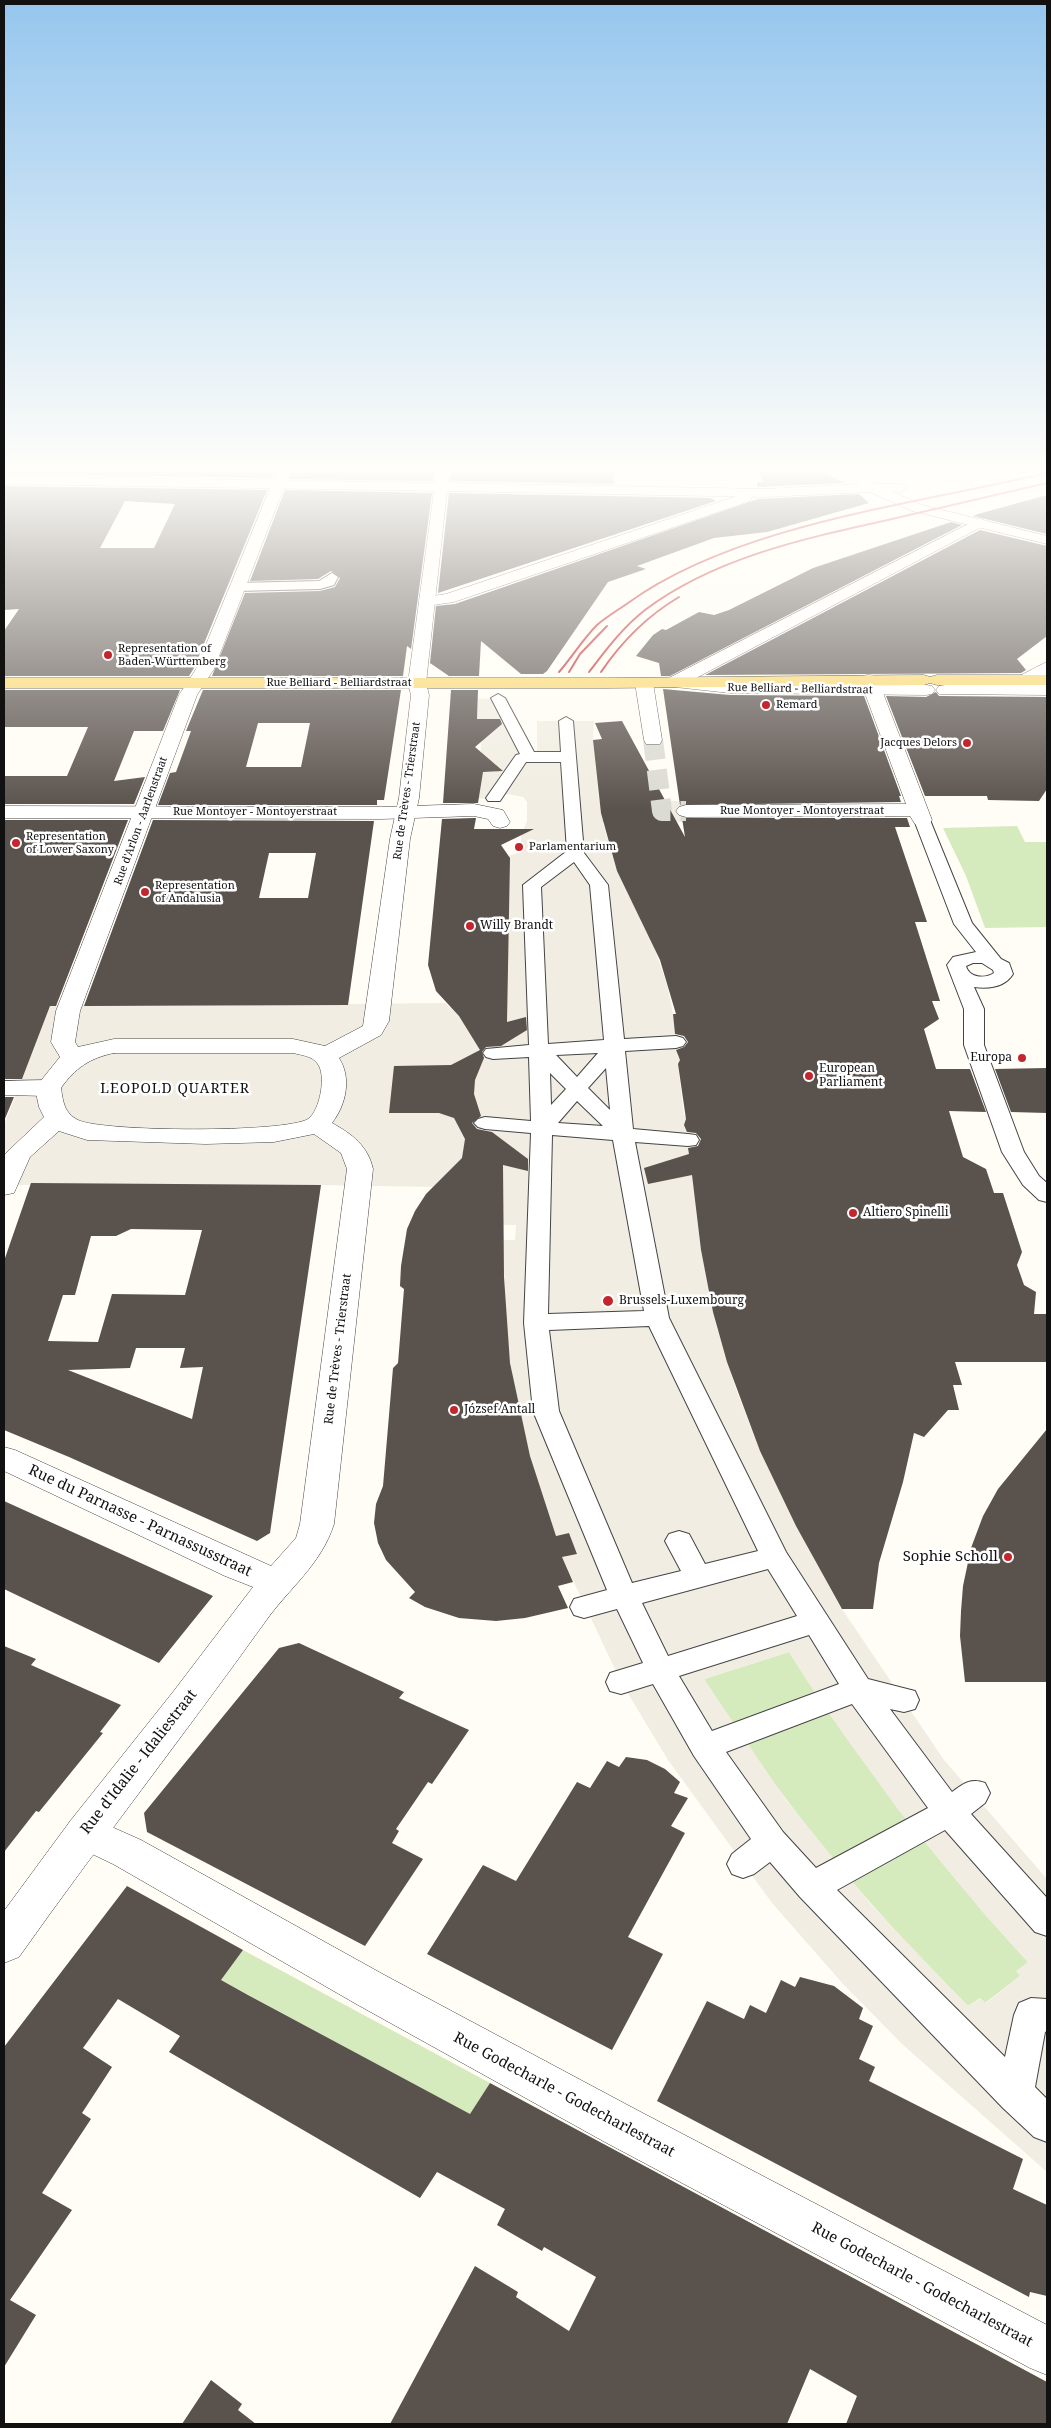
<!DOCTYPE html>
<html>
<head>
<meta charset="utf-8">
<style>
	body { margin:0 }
	#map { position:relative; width:1051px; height:2428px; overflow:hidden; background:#fffdf5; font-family:"Noto Serif",serif }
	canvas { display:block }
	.frame { position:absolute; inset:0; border:5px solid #111; pointer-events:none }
</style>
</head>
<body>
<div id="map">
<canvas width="1051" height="2428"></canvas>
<div class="frame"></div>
</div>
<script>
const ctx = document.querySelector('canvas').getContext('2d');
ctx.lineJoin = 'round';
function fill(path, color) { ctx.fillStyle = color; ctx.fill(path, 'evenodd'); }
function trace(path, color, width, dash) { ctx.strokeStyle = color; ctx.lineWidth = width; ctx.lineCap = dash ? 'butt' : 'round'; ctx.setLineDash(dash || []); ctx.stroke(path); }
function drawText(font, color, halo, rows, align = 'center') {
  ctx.font = font + ' "Noto Serif",serif'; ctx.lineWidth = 5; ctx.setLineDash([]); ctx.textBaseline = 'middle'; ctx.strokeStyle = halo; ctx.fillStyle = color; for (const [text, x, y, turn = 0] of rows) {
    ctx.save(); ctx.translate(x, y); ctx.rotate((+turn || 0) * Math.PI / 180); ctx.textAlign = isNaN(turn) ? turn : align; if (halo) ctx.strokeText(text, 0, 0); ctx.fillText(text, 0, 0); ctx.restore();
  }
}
const green = new Path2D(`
	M1017,826L1025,842H1047V927L985,928L966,876L943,828Z
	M789,1652C859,1763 940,1865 1028,1962L1020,1976L985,2003L980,1998L968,2006C868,1907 778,1799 704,1679Z
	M243,1950L490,2083L470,2115L221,1980Z`);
const plaza = new Path2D(`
	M503,698L537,756V721H594L593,740L599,801H678L696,822L603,823L617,871L653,944L667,985L673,1013L677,1056L683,1061L678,1065L684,1115L690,1120L686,1125L701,1250L717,1328L736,1389L760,1451L796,1526L842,1609L944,1760L1047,1879V2172L902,2044L844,1985L772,1903L668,1760L621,1682L562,1557L577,1554L569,1533L554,1536L530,1456L515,1396L506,1331L503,1240H515L516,1225H503L450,1171L433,1187L321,1185H4V1125L51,1004L164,1006L445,1003L459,1015L508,856L521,852V836L527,821V802L523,797L508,794L497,798L474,799L480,772H494L497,767L494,763H480L482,730H496L498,726L477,719L478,699ZM789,1652L825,1708L899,1811L986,1916L1028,1962L1016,1971L1020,1976L986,2003L980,1998L968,2006L874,1908L786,1800L704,1679Z`);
const building = new Path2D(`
	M4,469H276L272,478L4,474Z
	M293,469H435L433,481L289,479Z
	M451,469L565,471V469H613L614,484L450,481Z
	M759,469H817L845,483L757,487V482H763Z
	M4,486L267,490L194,668L189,676H4V631L19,609L4,610ZM125,501L175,504L154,548H100Z
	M285,490L432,493L411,649L407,646L403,676H212L245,593L320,591L335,587L340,578L331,571L318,579L250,581Z
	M449,493L711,498L716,501L438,593Z
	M859,494L869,503L767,532L714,538L637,566L646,569L608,582L547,671L543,674H521L481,641L479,676H449L430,663L436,606L455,604L758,499Z
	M1047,495V534L973,516L978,514Z
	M951,522L962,525L670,676H661L659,663L636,656L653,635L662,629L666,630L699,612L714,615L729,610L813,568Z
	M980,530L1047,546V636L1017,659L1026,670L1021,673L705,675Z
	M663,689L730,695L864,696L901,796H899L901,802L680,805Z
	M4,690H180L163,731H134L114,781L145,777L134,804H4V776H67L88,727H4Z
	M203,690H401L384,800H377V805H158L170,773L176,772L191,731H186ZM258,723H310L301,767H246Z
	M451,690H478L477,719H500L502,724L475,747L503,771L483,772L478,803H443Z
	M936,692L939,696L1047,697V789L1039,801L988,800L987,796H925L886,696L926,697Z
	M622,721L685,837L682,818H907L910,827H895L927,922H915L940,1001H932L939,1019L924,1029L936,1069H970L986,1112L949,1111L963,1157L986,1169L994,1193H1003L1022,1252L1017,1265L1024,1285L1036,1292L1034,1314H1047V1362H955L962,1385H953L959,1410H948L924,1437L914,1433L903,1482L879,1563L873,1609H842L796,1526L760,1451L727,1362L713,1312L701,1250L692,1175L648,1184L644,1168L689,1154L688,1148L698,1146L701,1139L696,1133L687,1132L684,1125L686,1119L678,1064L680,1060L676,1050L684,1047L688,1042L684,1036L675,1034L673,1014H676L660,960L617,871L601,813L593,740L602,739L595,723Z
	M474,818H476L474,829H534L501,845L510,858L507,1022L526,1017L527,1030L501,1046L486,1047L482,1052L484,1058L475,1080L474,1094L481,1116L472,1123L477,1129L492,1132L528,1159V1171L503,1165L504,1277L510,1363L530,1456L556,1536L569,1533L577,1554L562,1557L573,1582L558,1586L568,1608L525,1618L496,1621L459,1618L425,1607L409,1598L415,1592L386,1560L378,1543L374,1523L376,1504L383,1486L393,1368L398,1363L404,1289L400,1286L401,1266L407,1229L415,1211L426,1194L462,1158L465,1139L454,1118L439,1113H389L394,1066L451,1065L480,1050L459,1016L436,991L428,965L442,819Z
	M4,820H128L56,1006H50L22,1079H4Z
	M153,820L374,821L348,1005L84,1006ZM269,853H316L308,898H259Z
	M1047,1068V1113L1011,1112L995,1069Z
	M4,1097H14L4,1121Z
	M31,1183L321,1185L270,1533L257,1541L69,1457L4,1430V1261ZM131,1229L202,1230L185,1295L112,1294L98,1342L48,1341L63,1295H75L91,1236H116ZM136,1348H185L180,1368L203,1367L192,1419L68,1370L130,1368Z
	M1047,1429V1682H965L960,1636L961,1611L963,1586L971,1548L983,1516L998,1489Z
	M4,1501L121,1554L213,1596L159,1663L4,1589Z
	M299,1643L404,1692L399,1698L469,1730L432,1784L428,1782L396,1829L399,1831L392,1843L423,1859L365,1946L147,1832L144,1813L279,1648Z
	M4,1646L36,1659L31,1665L121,1705L100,1732L103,1733L39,1812L36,1811L4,1852Z
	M626,1757L647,1760L665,1769L680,1782L674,1793L688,1798L671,1826L685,1833L628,1937L663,1954L612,2050L427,1954L483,1865L516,1881L577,1782L590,1788L607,1761L619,1767Z
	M127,1886L243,1950L221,1980L248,1995L470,2114L490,2083L1047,2382V2424H846L857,2396L810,2369L787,2424H390L475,2266L518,2292L516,2297L569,2331L596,2277L544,2247L542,2251L497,2225L505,2209L437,2172L420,2198L169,2052L180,2036L118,1999L83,2048L112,2067L82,2113L91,2119L42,2193L72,2210L10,2300L36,2315L4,2367V2047Z
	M800,1977L834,1986L863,2008L859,2019L873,2026L859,2059L875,2067L869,2081L1023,2159L1013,2189L1047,2205V2296L1030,2292L1029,2297L657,2101L707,2001L744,2019L750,2005L766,2013L781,1980L795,1987Z
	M211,2380L242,2404L238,2410L256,2424H182Z`);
const minorTunnel = new Path2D(`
	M653,740L662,811H686`);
const pedestrian = new Path2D(`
	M332,573L338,577L334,585L320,589L237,591L231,587L237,583L319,581Z
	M498,694L505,698L534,752H561L559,721L566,717L573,721L584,853L608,885L624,1039L676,1036L683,1038L686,1042L683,1046L676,1048L625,1051L633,1129L688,1134L696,1135L699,1140L696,1145L688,1146L635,1142L669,1318L786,1552L868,1679L915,1691L919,1700L915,1709L904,1712L890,1709L952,1792C964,1783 971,1778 985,1783L990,1793L985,1803L971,1814L1047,1898V1936L1035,1932L945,1830L837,1890L1005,2057L1014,2015L1019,2003L1031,1998L1047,1999V2031L1045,2032L1035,2087L1047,2099V2142L1034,2137L1003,2108L800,1897L770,1862L754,1874L743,1878L732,1874L727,1864L732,1854L751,1839L694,1756L653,1684L621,1694L610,1691L606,1682L610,1673L643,1663L617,1609L584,1618L574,1615L570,1607L574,1599L607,1590L533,1411L524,1323L531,1133L485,1129L478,1127L474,1123L478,1119L485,1117L531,1121L529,1057L493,1059L486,1057L483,1053L486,1049L529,1045L523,885L567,851L561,762H526L500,801H488L486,798L516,755L520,754L491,698ZM574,862L590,885L604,1040L548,1044L541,887ZM598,1053L577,1077L556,1055ZM606,1068L610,1110L588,1088ZM550,1073L566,1089L551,1105ZM577,1101L603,1126L558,1123ZM552,1135L613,1140L644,1311L548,1314ZM649,1326L758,1551L705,1564L689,1534L679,1531L669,1534L665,1541L681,1571L632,1583L559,1411L549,1330ZM768,1569L797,1616L668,1656L642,1603ZM809,1635L839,1684L712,1731L679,1676ZM852,1704L928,1808L816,1868L783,1832L726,1752Z
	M922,815L928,817L930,820L972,923L1001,959L1009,963L1013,974C1005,987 989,989 974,987L984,1009V1045L1024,1152L1039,1176L1047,1183V1202L1039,1200L1023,1185L1002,1152L964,1045V1009L947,965L953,957L976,952L954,924L914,820L916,817ZM973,963H982L993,970L994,973C985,979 969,978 966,966Z`);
const minor = new Path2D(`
	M4,476L440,483L447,487L440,491L4,484Z
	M872,484H901L908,488L901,492L867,491L865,488Z
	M747,489L754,493L750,501L454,602L426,606L420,604L418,601L420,598L446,594L740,495L742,490Z
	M980,518L987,522L985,525L681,686H669L666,682L669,678Z
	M1047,662V677L1022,685L1016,684L1013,680C1015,678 1044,663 1047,662Z
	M869,675L875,676L878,680L932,820L929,824L922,826L915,824L910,816L686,817L679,815L676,811L679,807L686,805L906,804L860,680L863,676Z
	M644,678L650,679L653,683L662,740L660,744H646L644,740L635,683L638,679Z
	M474,804L503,810L510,822L507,826L500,828L493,826L488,819L474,816L381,819L4,818V806L381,807Z
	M48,1080L57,1083L61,1088L57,1093L48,1096L4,1095V1081Z
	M85,1815L141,1840L388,1977L635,2109L1047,2325V2375L1030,2368L603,2141L358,2005L113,1864L71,1844L65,1832L71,1820Z`);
const tertiary = new Path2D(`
	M278,469H291L214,669L197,695L80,1011L75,1042L78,1047L114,1039H293L325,1046L363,1026L390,839L399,798L411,695L408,683L437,469H449L448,483L765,489L859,484L841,469H856L877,485L922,505L1047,536V544L912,511L870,492L765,497L447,491L426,683L429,695L419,798L410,839L389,1021L381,1035L339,1058C352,1078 346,1105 332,1123C352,1134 368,1146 373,1169L334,1524C321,1565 289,1588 265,1622C184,1735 99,1844 19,1957L4,1963V1911L71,1820L173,1692L253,1587L225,1576L4,1471V1447L15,1450L271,1566L296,1538L300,1524L347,1169L341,1153L314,1134L274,1142L206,1144L87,1140L59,1131L30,1157L14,1193L4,1195L5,1154L44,1117L39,1107L35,1088L60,1057L51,1042L56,1011L179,695L196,669ZM114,1053H293C301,1055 312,1056 317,1063C327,1074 320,1111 308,1119C285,1133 102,1132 78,1120C64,1113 63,1101 61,1088C75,1068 90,1058 114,1053Z
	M681,678L730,683L926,685L932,686L935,690L932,694L926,695L730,693L675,687L672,683L675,679Z
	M945,685H1047V695L939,694L936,690L939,686Z`);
const primary = new Path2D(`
	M924,675L930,677L937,675H1047V685H937L930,683L924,685L607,688H4V678H607Z`);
const rail = new Path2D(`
	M559,672C572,657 583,639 597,625C606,617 618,610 628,603C737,524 916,504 1047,473
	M569,672L580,654L607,626
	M589,672C606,650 622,628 645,610C715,557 807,538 892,519C944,507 995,495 1047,483
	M601,672C622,641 647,616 679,597`);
const markers = [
	[108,655,5,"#c4262e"],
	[766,705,5,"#c4262e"],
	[967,743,5,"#c4262e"],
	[16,843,5,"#c4262e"],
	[519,847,5,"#c4262e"],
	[145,892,5,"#c4262e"],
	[470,926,5,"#c4262e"],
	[1022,1058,5,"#c4262e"],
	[809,1076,5,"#c4262e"],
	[853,1213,5,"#c4262e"],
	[608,1301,6,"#c4262e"],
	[454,1410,5,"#c4262e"],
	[1008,1557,5,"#c4262e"]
];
const farPoinames = [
	["Representation of",118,649],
	["Baden-Württemberg",118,662],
	["Remard",776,705],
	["Jacques Delors",957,743,"right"],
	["Representation",26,837],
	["of Lower Saxony",26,850],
	["Parlamentarium",529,847],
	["Representation",155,886],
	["of Andalusia",155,899]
];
const farStreetnames = [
	["Rue Belliard - Belliardstraat",339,683],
	["Rue Belliard - Belliardstraat",800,689,1],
	["Rue de Trèves - Trierstraat",407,791,-82],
	["Rue Montoyer - Montoyerstraat",802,811],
	["Rue Montoyer - Montoyerstraat",255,812],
	["Rue d'Arlon - Aarlenstraat",141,821,-70]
];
const poiNames = [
	["Willy Brandt",480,926],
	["Europa",1012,1058,"right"],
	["European",819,1069],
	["Parliament",819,1083],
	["Altiero Spinelli",863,1213],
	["Brussels-Luxembourg",619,1301],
	["József Antall",464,1410]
];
const streetNames = [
	["Rue de Trèves - Trierstraat",338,1349,-83]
];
const neighbourhoodNames = [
	["LEOPOLD QUARTER",175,1089]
];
const nearStreetnames = [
	["Rue du Parnasse - Parnassusstraat",140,1521,25],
	["Rue d'Idalie - Idaliestraat",139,1762,-52],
	["Rue Godecharle - Godecharlestraat",564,2095,28],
	["Rue Godecharle - Godecharlestraat",922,2285,28]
];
const nearPoinames = [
	["Sophie Scholl",998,1557]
];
fill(green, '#d5ebbd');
fill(plaza, '#f1ede2');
fill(building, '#5a524d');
trace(minorTunnel, '#dbdad3', 20, [20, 10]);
trace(pedestrian, '#444', 2);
trace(minor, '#444', 1);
trace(tertiary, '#444', 1);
trace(primary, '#222', 1);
fill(pedestrian, '#fff');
fill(minor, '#fff');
fill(tertiary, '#fff');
fill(primary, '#f9d66b');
trace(rail, '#c4262e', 2);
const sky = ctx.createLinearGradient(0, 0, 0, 809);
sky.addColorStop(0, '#95c6ee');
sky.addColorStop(0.58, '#fffefa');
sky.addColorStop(1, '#fffefa00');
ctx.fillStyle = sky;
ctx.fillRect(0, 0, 1051, 809);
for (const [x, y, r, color] of markers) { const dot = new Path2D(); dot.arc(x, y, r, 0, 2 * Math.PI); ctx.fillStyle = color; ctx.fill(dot); trace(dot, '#fff', 2); }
drawText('11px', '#111', '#fff', farPoinames, 'left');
drawText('11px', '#111', '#fff', farStreetnames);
drawText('12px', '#111', '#fff', poiNames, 'left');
drawText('12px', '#111', '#fff', streetNames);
ctx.letterSpacing = '1px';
drawText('14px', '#111', '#fff', neighbourhoodNames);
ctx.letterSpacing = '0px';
drawText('15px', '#111', '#fff', nearStreetnames);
drawText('15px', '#111', '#fff', nearPoinames, 'right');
</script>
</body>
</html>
